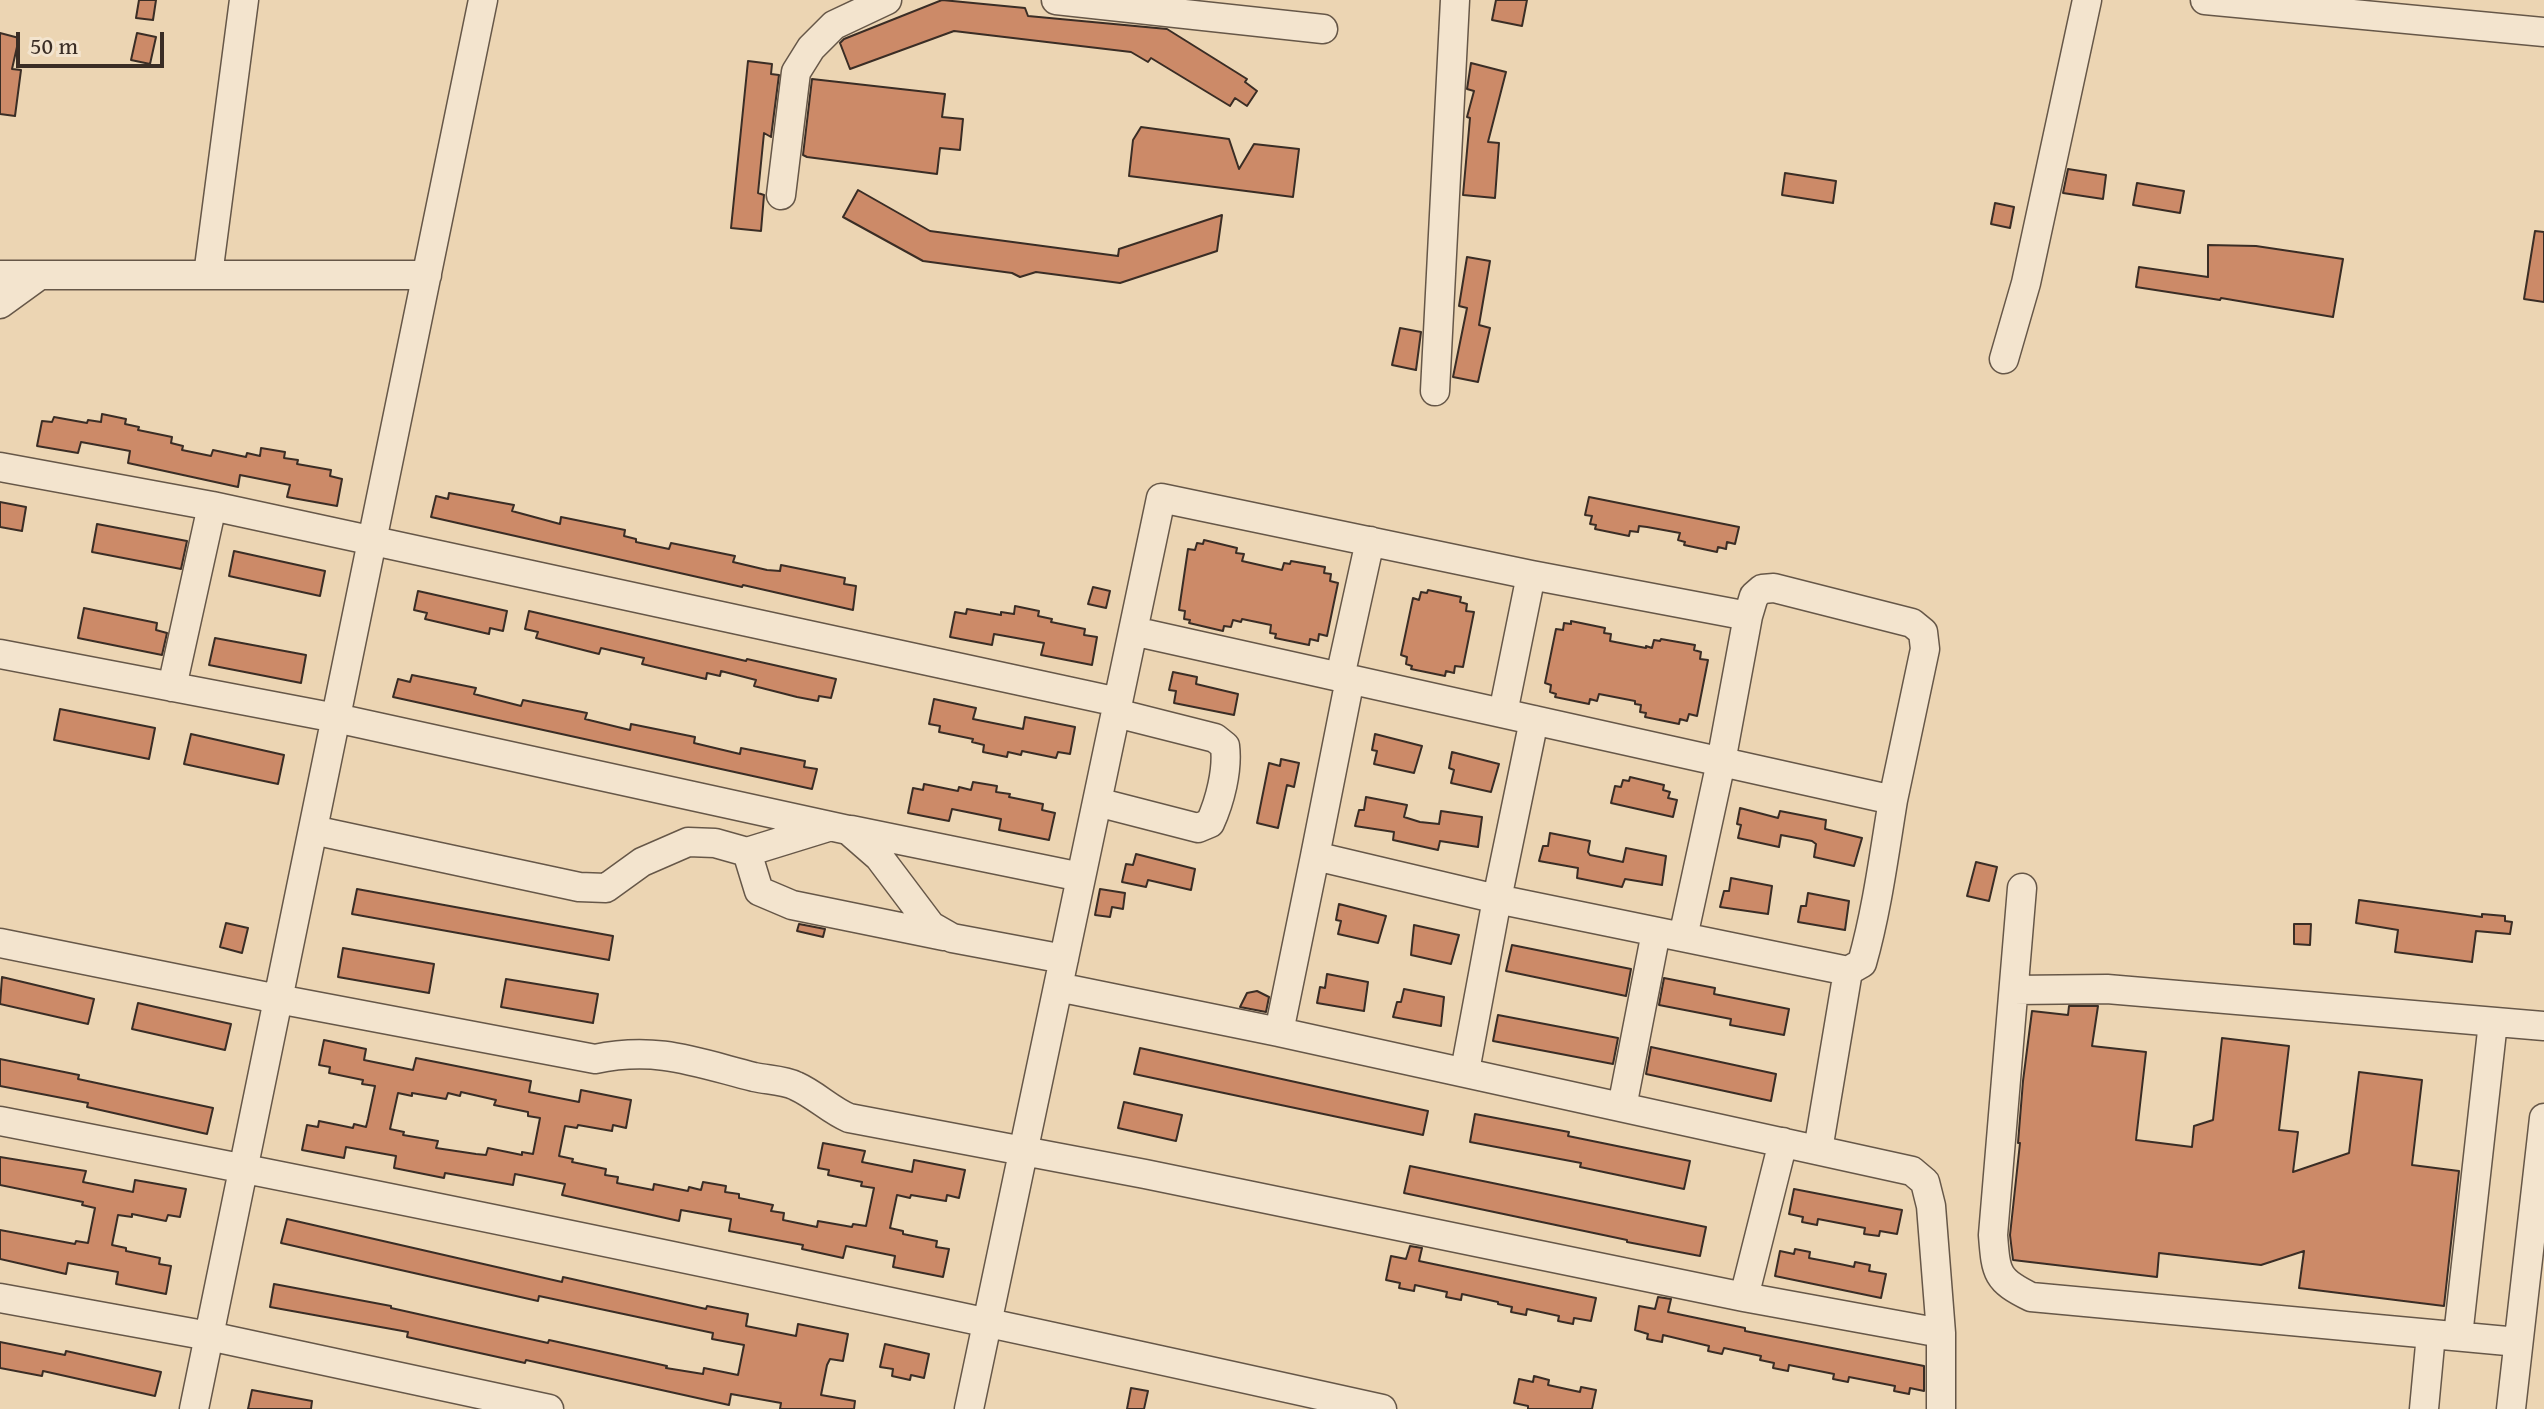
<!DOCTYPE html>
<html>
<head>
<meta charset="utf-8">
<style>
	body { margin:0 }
	#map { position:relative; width:2544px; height:1409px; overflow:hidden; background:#ecd5b3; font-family:"Gentium Book Plus",serif }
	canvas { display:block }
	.scale { position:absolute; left:16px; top:32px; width:148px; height:36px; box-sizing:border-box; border:4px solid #3a2d25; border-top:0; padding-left:10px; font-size:24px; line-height:28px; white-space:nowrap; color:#3a2d25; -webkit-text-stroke:6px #f3e4ce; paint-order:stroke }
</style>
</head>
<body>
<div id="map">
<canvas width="2544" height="1409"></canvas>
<div class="scale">50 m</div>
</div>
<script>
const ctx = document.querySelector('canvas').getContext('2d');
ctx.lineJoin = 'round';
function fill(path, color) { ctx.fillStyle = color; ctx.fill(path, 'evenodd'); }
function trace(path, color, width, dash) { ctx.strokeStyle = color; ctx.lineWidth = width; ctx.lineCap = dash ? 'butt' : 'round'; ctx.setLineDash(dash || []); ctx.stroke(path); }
const building = new Path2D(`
	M139,0H156L153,20L136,18Z
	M942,0L1025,8L1028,16L1167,29L1247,79L1245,82L1257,91L1247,106L1235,98L1230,106L1151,58L1148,62L1131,52L954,31L850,69L840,43L844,39Z
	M1496,0H1527L1522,26L1492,20Z
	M0,33L19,38L12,69L21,70L15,116L0,114Z
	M137,33L156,37L150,64L131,60Z
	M748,61L772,64L771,74L779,75L771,137L764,133L758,193L764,195L761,231L731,228Z
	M1471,63L1506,72L1488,142L1499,143L1495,198L1463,195L1470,118L1467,117L1474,91L1467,89Z
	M812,79L945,94L942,117L963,119L960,150L940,148L937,174L807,157L803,155Z
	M1141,127L1229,139L1239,169L1254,144L1299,149L1293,197L1129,176L1133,140Z
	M2068,169L2106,175L2103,199L2063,193Z
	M1785,173L1836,181L1833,203L1782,195Z
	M2137,183L2184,191L2180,213L2133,205Z
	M858,190L930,231L1118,256L1119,249L1222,215L1217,251L1120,283L1036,272L1020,277L1012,273L923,261L843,217Z
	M1995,203L2014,207L2010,228L1991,224Z
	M2535,231L2544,232V302L2524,299Z
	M2208,245L2256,246L2343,259L2333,317L2221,298L2220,300L2136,287L2139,267L2208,277Z
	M1467,257L1490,261L1479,325L1490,328L1478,382L1453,377L1467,308L1459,306Z
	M1400,328L1421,332L1416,370L1392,365Z
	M102,414L126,419L125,424L139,427L138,430L172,437L171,443L183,446L182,450L211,456L213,450L246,457L247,453L260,456L261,448L285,452L284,458L298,460L297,464L331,470L330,476L342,479L337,506L287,497L290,485L240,475L238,487L128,463L130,451L81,442L78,453L37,446L42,421L52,422L54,417L87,423L88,420L101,422Z
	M449,493L514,505L512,511L560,524L561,517L625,530L624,536L636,539V542L669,549L671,543L735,556L733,562L767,570L780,571L781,565L845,578L844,584L856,586L853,610L743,585L742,587L431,517L436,496L448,499Z
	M1589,497L1739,527L1735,544L1727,542L1726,549L1718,547L1717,552L1684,545L1685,542L1678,540L1680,533L1647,527L1639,526L1638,532L1630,531L1629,536L1595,529L1596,525L1590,524L1592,516L1585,515Z
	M0,502L26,507L22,531L0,527Z
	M97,524L187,541L181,569L92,552Z
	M1204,540L1237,548L1236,553L1244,554L1242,561L1264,566L1282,570L1284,563L1290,564L1291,561L1325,567L1324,573L1331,574L1330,581L1338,583L1327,636L1319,634L1318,641L1310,639L1309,645L1275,638L1276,634L1270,633L1271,625L1242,619L1241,622L1233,620L1231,627L1224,626L1223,631L1189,623L1190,620L1184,619L1185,611L1179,610L1188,549L1195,550L1197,543L1203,544Z
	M234,551L325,571L320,596L229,576Z
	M1093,587L1110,591L1106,608L1088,604Z
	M1428,590L1461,597L1460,602L1467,604L1466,611L1474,612L1463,667L1455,666L1454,673L1446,671L1445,676L1411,669L1412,666L1406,664L1407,657L1401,655L1413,598L1419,600L1421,592L1427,593Z
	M418,591L507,611L503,631L490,628L489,634L425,619L427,613L414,610Z
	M1015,606L1039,611L1038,616L1052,619L1051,622L1085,629L1084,635L1097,637L1092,665L1041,655L1044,643L994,634L992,645L950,637L955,612L966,614L967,609L1001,615V612L1014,614Z
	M84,608L157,623L156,630L167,633L162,655L78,638Z
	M529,611L746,661L747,659L836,679L831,698L819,696L818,701L797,697L754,686L756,680L721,671L720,676L707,673L706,679L642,664L644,658L601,648L599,654L536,638L538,632L525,629Z
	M1571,621L1605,628L1604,633L1611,634L1610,641L1646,648V646L1652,648L1654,640L1660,641L1661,639L1695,645L1694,650L1701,652L1700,659L1708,660L1697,716L1689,714L1687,721L1680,719L1679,724L1645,717L1646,713L1640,712L1641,705L1635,704V701L1599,694L1597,701L1590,699L1589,704L1555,697L1556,694L1550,692L1551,685L1545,683L1556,629L1563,630L1564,623L1571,624Z
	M215,638L306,655L301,683L209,665Z
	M1173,672L1197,677L1196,684L1238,694L1234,715L1174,703L1176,691L1169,690Z
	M412,675L476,688L474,694L521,706L523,700L587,713L585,719L630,730L631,724L695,737L694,743L740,754L741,748L805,761L804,767L817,769L812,789L393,697L398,679L410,682Z
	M934,699L976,708L973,719L1023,729L1025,717L1075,727L1070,754L1058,752L1056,758L1022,751L1021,755L1008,752L1007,757L983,752L984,745L972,742L973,739L939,732L940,726L929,724Z
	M60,709L155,728L149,759L54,740Z
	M191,734L284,755L278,784L184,764Z
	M1375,734L1422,746L1414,773L1374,764L1377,751L1372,750Z
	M1452,752L1499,764L1491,792L1451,783L1454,770L1449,768Z
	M1281,759L1299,763L1294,787L1287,785L1278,828L1257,823L1269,763L1280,766Z
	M1630,777L1664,785L1663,790L1670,792L1668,798L1677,800L1673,817L1611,803L1615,786L1621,787L1623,780L1629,781Z
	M973,782L997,786L996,792L1010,794L1009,797L1043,804L1042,810L1055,813L1049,840L999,830L1001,819L952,809L949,821L908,813L913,788L923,790L924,784L958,791L959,787L971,790Z
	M1366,797L1407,805L1404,817L1420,822L1439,824L1441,811L1482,817L1478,847L1440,841L1438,850L1393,840L1394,832L1355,826L1359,810H1364Z
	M1740,808L1778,818L1780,811L1826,820L1825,829L1862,838L1854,866L1814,857L1816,844L1812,841L1781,835L1779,847L1738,838L1741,825L1737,824Z
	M1550,833L1590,841L1588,852L1590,855L1623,862L1626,848L1666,856L1662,885L1625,879L1622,887L1577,878L1578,868L1539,861L1543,846H1548Z
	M1136,854L1195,869L1191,890L1148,880L1146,887L1122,882L1126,864L1133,865Z
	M1976,862L1997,867L1989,901L1967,896Z
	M1731,878L1772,886L1768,914L1720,907L1724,891H1729Z
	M357,889L613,936L609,960L352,914Z
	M1100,889L1125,893L1123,909L1112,907L1110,917L1095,915Z
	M1808,893L1849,901L1845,930L1798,922L1801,906H1806Z
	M2359,900L2482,917V914L2505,916V921L2512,922L2510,934L2476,931L2472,962L2395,952L2398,930L2356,923Z
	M1339,904L1386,916L1378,943L1338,934L1341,921L1336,920Z
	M226,923L248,928L242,953L220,947Z
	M799,924L825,929L823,937L797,931Z
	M2294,924H2311L2310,945L2294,944Z
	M1414,925L1459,935L1451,964L1411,955Z
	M1512,945L1631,969L1626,996L1506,971Z
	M343,948L434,964L429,993L338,977Z
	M1327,974L1368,982L1364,1011L1317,1003L1320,987L1325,988Z
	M2,977L94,999L88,1024L0,1004Z
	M1664,978L1715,988L1714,994L1789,1009L1784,1035L1730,1025L1731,1019L1659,1005Z
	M506,979L598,994L593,1023L501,1007Z
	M1404,989L1444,997L1441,1026L1393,1017L1397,1002H1401Z
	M1257,991L1269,997L1266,1012L1240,1007L1247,993Z
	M138,1003L231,1024L225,1050L132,1029Z
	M2069,1006H2098L2092,1046L2146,1052L2136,1140L2192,1147L2194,1126L2213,1120L2222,1038L2289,1046L2279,1130L2298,1132L2293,1172L2349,1153L2359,1072L2422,1080L2412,1165L2459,1171L2444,1306L2299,1288L2304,1251L2261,1265L2159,1253L2157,1277L2013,1260L2010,1235L2020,1143H2018L2023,1081L2032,1011L2068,1015Z
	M1498,1015L1618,1038L1613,1064L1493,1041Z
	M324,1040L366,1049L364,1060L413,1070L416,1058L531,1081L529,1092L579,1102L581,1090L631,1100L626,1128L613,1125L612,1131L578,1125L577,1128L565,1126L559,1156L573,1159L572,1162L606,1169L605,1175L618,1177L617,1183L653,1190L654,1184L688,1191L689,1187L701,1190L703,1182L726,1186L725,1192L739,1194V1198L773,1205L771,1211L784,1213L783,1220L817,1227L818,1221L852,1227L853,1224L866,1226L874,1188L861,1186L862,1182L828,1175L829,1170L818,1168L823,1143L865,1151L862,1162L912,1172L914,1160L965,1170L959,1198L947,1195L946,1201L911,1195L910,1198L897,1195L890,1228L903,1231V1234L937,1241L936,1247L949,1249L943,1277L893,1267L895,1256L846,1246L843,1258L802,1249L803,1245L729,1231L731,1219L681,1210L679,1221L562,1195L565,1184L515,1174L513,1185L445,1173L444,1178L394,1168L396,1156L346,1147L344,1158L302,1150L307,1125L318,1127L319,1121L353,1128L354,1124L366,1127L368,1119L375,1086L362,1084L363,1080L329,1073L330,1067L319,1065ZM461,1092L496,1100L494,1105L528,1112V1116L540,1118L533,1154L522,1152V1155L488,1148L486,1155L476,1154L436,1148L438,1141L403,1135L404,1132L390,1129L398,1093L412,1096V1093L446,1099L448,1093L460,1096Z
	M1651,1047L1776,1074L1771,1101L1646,1074Z
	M1140,1048L1428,1111L1423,1135L1134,1074Z
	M0,1059L79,1075L78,1079L213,1108L207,1134L87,1107L88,1103L0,1086Z
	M1124,1102L1182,1115L1176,1141L1118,1128Z
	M1475,1114L1569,1132L1568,1136L1690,1161L1684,1189L1580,1167L1581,1163L1470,1142Z
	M0,1157L86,1171L83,1182L133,1192L135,1180L186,1189L180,1217L168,1215L166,1221L132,1214V1217L118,1215L112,1245L126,1248V1251L160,1258L159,1264L171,1266L166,1294L116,1284L118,1272L68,1263L66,1274L0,1259V1230L75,1244L76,1241L88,1243L95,1208L82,1205L83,1202L0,1185Z
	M1410,1166L1706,1227L1700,1256L1627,1242V1240L1404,1193Z
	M1794,1189L1902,1210L1897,1234L1880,1231L1879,1236L1864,1234L1865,1228L1818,1219L1817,1225L1802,1222L1803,1217L1789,1214Z
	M287,1219L562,1282L563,1277L706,1309L707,1306L748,1314L746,1326L796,1336L798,1324L848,1334L843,1361L830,1359L827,1365L821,1395L855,1401L854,1409H780L781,1403L731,1394L729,1405L526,1360L525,1363L407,1337L408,1332L270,1307L274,1284L391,1306V1308L548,1343L549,1340L667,1366L666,1368L703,1374L704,1368L738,1375L744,1345L712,1339L713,1333L539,1296L538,1301L281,1243Z
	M1410,1246L1422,1248L1419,1261L1596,1298L1591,1321L1574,1318L1573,1324L1558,1321L1559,1316L1527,1309L1526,1315L1511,1312L1512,1307L1498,1304V1302L1462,1294L1461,1300L1446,1297L1447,1292L1415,1285L1414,1291L1399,1288L1400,1283L1386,1280L1391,1256L1406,1259Z
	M1795,1249L1810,1252L1809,1258L1840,1264L1854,1267L1855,1262L1870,1265L1869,1271L1886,1274L1881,1298L1775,1276L1780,1251L1794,1254Z
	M1658,1297L1671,1299L1668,1312L1745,1328V1331L1924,1366V1391L1910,1388L1909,1394L1894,1391L1895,1386L1849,1377L1848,1382L1833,1379L1834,1374L1789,1365L1788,1371L1773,1368L1774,1363L1760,1360L1761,1356L1724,1348L1722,1354L1708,1351L1709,1346L1663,1335L1662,1342L1647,1339L1648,1334L1635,1330L1639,1306L1655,1309Z
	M0,1342L65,1355L66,1351L161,1372L155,1396L43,1371L42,1376L0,1368Z
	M885,1344L929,1354L924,1378L911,1375L910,1380L892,1376L893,1369L880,1367Z
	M1534,1376L1549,1380L1548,1385L1580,1392L1581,1387L1596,1390L1592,1409H1528V1406L1514,1403L1519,1379L1533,1382Z
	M1131,1388L1148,1391L1144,1409H1127Z
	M252,1390L312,1401L311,1409H248Z`);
const minor = new Path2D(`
	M1056,0L1323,29
	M2205,0L2544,32
	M781,195L796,72L811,48L834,25L887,0
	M0,275H427
	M208,275L244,0
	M0,304L40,275
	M2004,359L2026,283L2087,0
	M1435,391L1455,0
	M0,467L212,506L1118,702
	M0,654L336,718L848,830L879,857L931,926L952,938L1064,959
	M1340,677L1370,541
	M1350,679L1315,856L1497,899L1848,971L1862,963C1877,910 1884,855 1893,800
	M172,687L212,506
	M1503,713L1531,575
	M1097,802L1198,828L1210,823C1220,801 1228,770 1225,746L1215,738L1116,713
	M313,830L579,887L606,888L642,862L688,842L715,843L747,852L828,827
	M851,830L1081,877
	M747,852L759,891L792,905L944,936
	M2022,888L1993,1235C1996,1273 1996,1280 2031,1297L2518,1342
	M1683,937L1721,762L1748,616
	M0,943L278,999L595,1059C657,1046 695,1062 754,1077C767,1080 784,1080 796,1086C816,1095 830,1110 849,1118L1145,1174L1744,1297L1941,1333
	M1058,987L1279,1032L1315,856
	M2014,990L2107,989L2544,1026
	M1279,1032L1912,1171L1925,1182L1931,1206L1941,1333V1409
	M1465,1071L1497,899L1534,720
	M1622,1107L1656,932
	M0,1121C462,1210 923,1307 1382,1409
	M1818,1150L1848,971
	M1744,1297L1783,1142
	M0,1298L209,1336L549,1409
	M2458,1336L2493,1022
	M194,1409L483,0
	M969,1409L1161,498L1531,575L1748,616L1754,596L1762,589L1774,588L1912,623L1923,632L1925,649L1893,800L1133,631
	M2424,1409L2431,1334
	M2511,1409L2544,1118`);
fill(building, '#cc8a68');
trace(building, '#3a2d25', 2);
trace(minor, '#665748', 31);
trace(minor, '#f3e4ce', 28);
</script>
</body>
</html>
